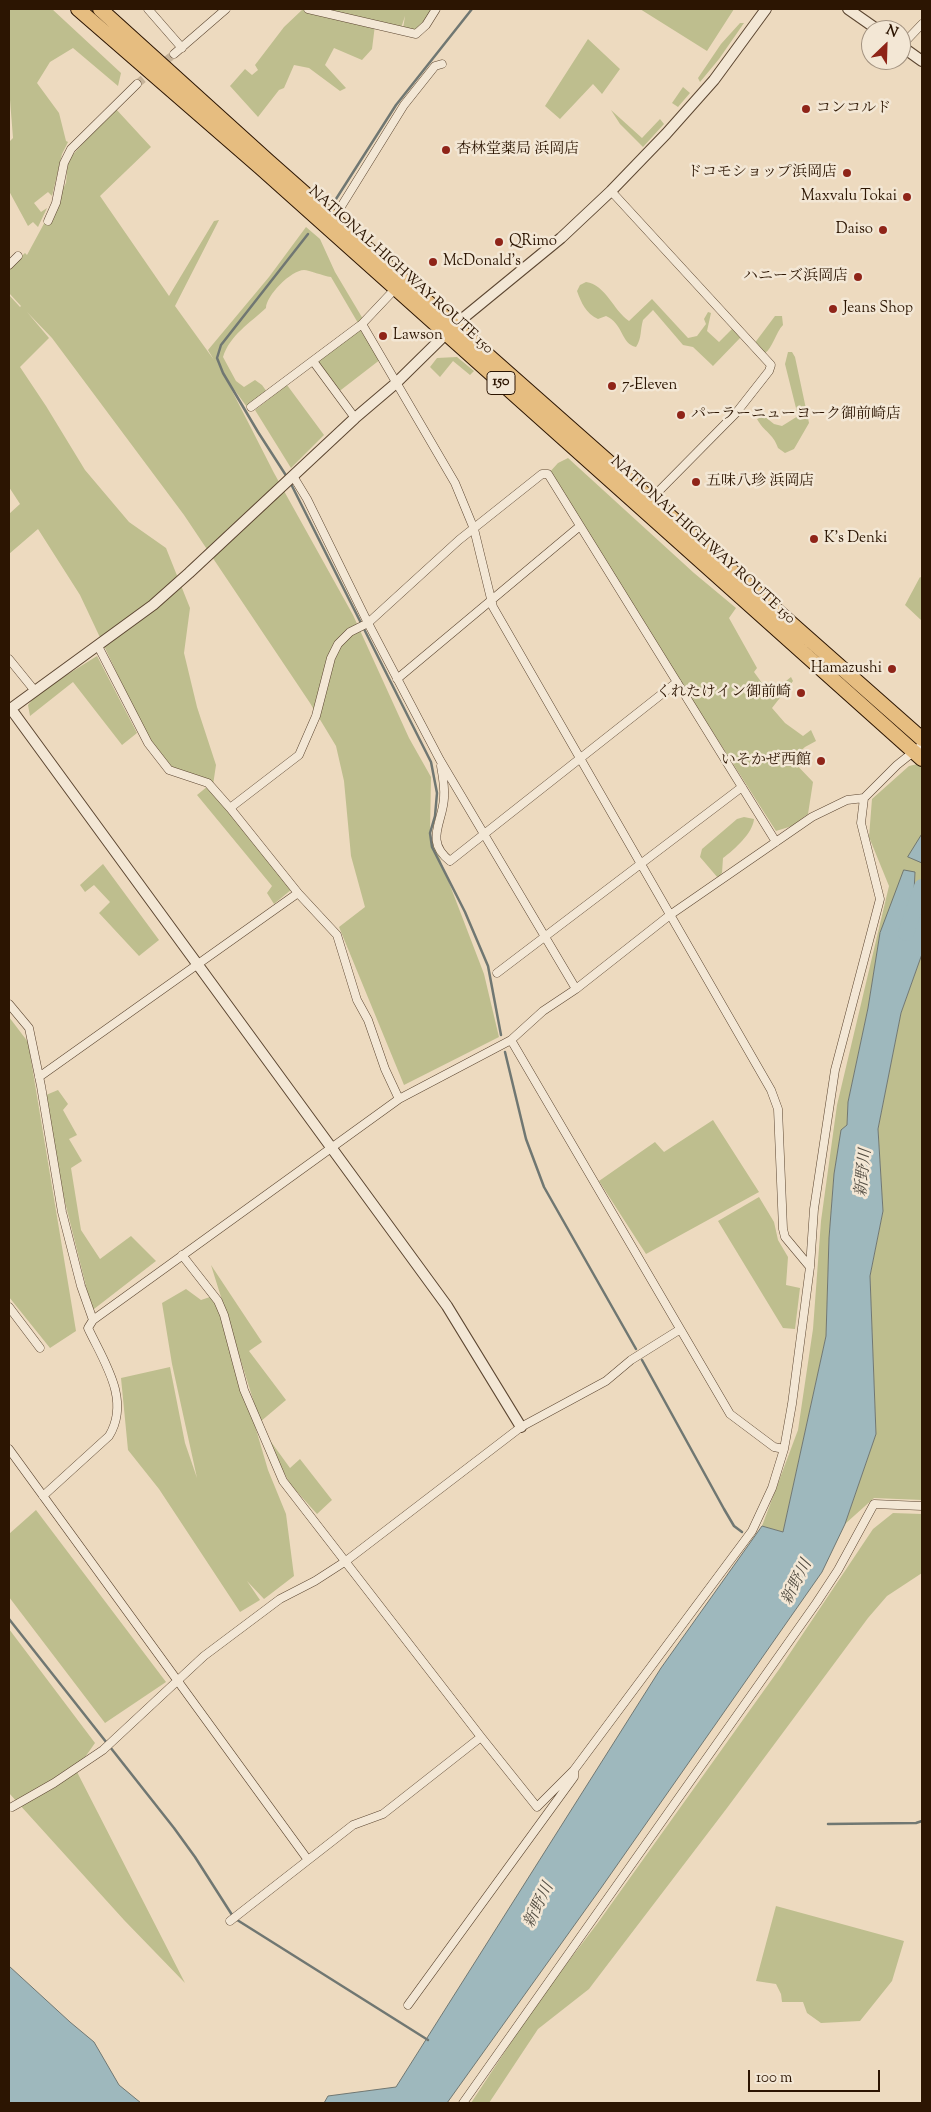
<!DOCTYPE html>
<html>
<head>
<meta charset="utf-8">
<style>
	body { margin:0 }
	#map { position:relative; width:931px; height:2112px; overflow:hidden; background:#eddabf; font-family:"Sorts Mill Goudy",serif }
	canvas { display:block }
	.frame { position:absolute; inset:0; border:10px solid #2c1502; pointer-events:none }
	.north { position:absolute; left:861px; top:20px; width:50px; height:50px; box-sizing:border-box; background:#f3e7d5; border:1px solid #a39381; border-radius:50%; rotate:24deg; font-size:14px; font-weight:700; line-height:20px; text-align:center; color:#2c1502 }
	.north::after { content:''; display:block; margin:auto; width:18px; height:22px; background:#8f2418; clip-path:polygon(50% 0,100% 100%,50% 72%,0 100%) }
	.scale { position:absolute; left:748px; top:2070px; width:132px; height:22px; box-sizing:border-box; border:2px solid #2c1502; border-top:0; padding-left:6px; font-size:15px; line-height:18px; white-space:nowrap; color:#2c1502; -webkit-text-stroke:4px #f3e7d5; paint-order:stroke }
</style>
</head>
<body>
<div id="map">
<canvas width="931" height="2112"></canvas>
<div class="frame"></div>
<div class="north">N</div>
<div class="scale">100 m</div>
</div>
<script>
const ctx = document.querySelector('canvas').getContext('2d');
ctx.lineJoin = 'round';
function fill(path, color) { ctx.fillStyle = color; ctx.fill(path, 'evenodd'); }
function trace(path, color, width, dash) { ctx.strokeStyle = color; ctx.lineWidth = width; ctx.lineCap = dash ? 'butt' : 'round'; ctx.setLineDash(dash || []); ctx.stroke(path); }
function drawText(font, color, halo, rows, align = 'center') {
  ctx.font = font + ' "Sorts Mill Goudy","Noto Serif JP",serif'; ctx.lineWidth = 5; ctx.setLineDash([]); ctx.textBaseline = 'middle'; ctx.strokeStyle = halo; ctx.fillStyle = color; for (const [text, x, y, turn = 0] of rows) {
    ctx.save(); ctx.translate(x, y); ctx.rotate((+turn || 0) * Math.PI / 180); ctx.textAlign = isNaN(turn) ? turn : align; if (halo) ctx.strokeText(text, 0, 0); ctx.fillText(text, 0, 0); ctx.restore();
  }
}
const green = new Path2D(`
	M9,9H52L121,73L118,86L73,48L50,62L37,83L59,113L66,141L68,142L62,154L52,196L48,192L34,203L41,212L47,208L38,227L33,222L28,226L9,191V142L13,138L9,87Z
	M303,9H434L417,32L403,29L405,16L401,28L375,25L372,49L362,60L334,48L325,65L346,88L340,91L309,68L294,65L284,88L279,90L258,117L230,86L245,69L252,75L258,70L255,65L284,27Z
	M640,9H734L707,51Z
	M740,23H744L719,59L700,82L698,78L721,44Z
	M588,39L620,69L602,94L593,84L560,119L545,106Z
	M683,87L690,93L678,107L672,103Z
	M115,108L151,147L100,196L169,296L214,221L219,220L175,306L214,360L208,350L269,277L306,227L320,239L335,272L363,319L358,323L331,277C323,276 309,270 304,270C291,270 266,296 266,308C250,323 230,335 223,357L236,381L244,387L255,380L262,385L267,392L247,407L225,377L274,473L353,615L409,738L431,777L430,833L484,974L499,1037L404,1085L339,927L365,907L351,856L344,781L336,746L310,703L184,515L52,338L27,312L49,338L20,367L46,406L85,470L129,522L166,548L190,608L184,653L197,707L216,765L213,785L163,764L138,718L80,595L38,529L9,554V514L20,504L9,487V295L20,307L21,306L9,293V268L25,253L27,255L66,183L68,160Z
	M611,110L642,138L660,119L664,124L643,147L620,124Z
	M586,282C606,285 613,310 629,321L652,299L688,338L697,336L706,324L704,319L708,312L711,313L707,331L719,342L732,329L741,337L713,366L693,347L683,345L653,310L643,320C640,330 642,338 636,347C621,344 623,323 606,316L598,319C586,314 581,302 577,291L580,285Z
	M775,316H782L783,325C776,332 772,349 765,353L759,350L754,344Z
	M358,327L381,359L337,393L315,359Z
	M788,352H792L795,357L809,423L794,449L785,453L778,448C773,433 764,432 757,419L764,416L774,424L782,426L798,416L785,364Z
	M457,357L474,371L470,375L453,361L440,377L430,367L437,358Z
	M287,385L324,435L291,468L255,410Z
	M568,458L694,573L736,608L729,618L757,668L754,672L770,694L791,677L793,681L772,708L785,723L803,736L811,730L816,741L805,747L794,757L793,761L813,782L808,814L792,826L776,831L548,474L558,463Z
	M920,577L922,578V621L905,605Z
	M97,656L137,733L122,745L73,682L30,716L28,705L38,693Z
	M922,763V909L912,936L915,873L880,933L868,1008L848,1102L847,1125L841,1131L834,1174L829,1238L826,1336L783,1532L762,1526L798,1430L813,1329L821,1221L837,1105L889,886L869,837L872,799L909,766Z
	M208,786L292,889L274,904L267,893L272,886L197,795Z
	M744,817L754,819C753,833 734,850 723,858L722,873L718,878L700,857L702,849L737,819Z
	M103,864L159,940L139,956L99,913L110,902L94,885L85,892L80,885Z
	M922,954V1500L874,1498L845,1524L876,1434L870,1276L883,1211L878,1129L901,1013Z
	M9,1017L28,1042L76,1331L50,1348L9,1297Z
	M58,1090L68,1104L63,1110L77,1135L69,1139L82,1161L71,1168L81,1230L100,1259L131,1236L156,1261L94,1309L91,1306L63,1194L46,1095Z
	M713,1120L759,1192L646,1254L599,1181L655,1142L664,1152Z
	M759,1197L774,1222L778,1240L788,1257L786,1285L800,1288L795,1329L783,1328L718,1221Z
	M211,1265L262,1342L249,1351L286,1400L260,1422Z
	M186,1289L201,1300L210,1297L222,1314L268,1470L286,1514L294,1576L264,1599L247,1581L260,1600L240,1612L159,1489L128,1450L121,1378L170,1367L185,1443L197,1478L172,1364L162,1303Z
	M261,1428L290,1468L300,1459L332,1500L317,1514L290,1484Z
	M36,1510L166,1682L105,1723L9,1597V1534Z
	M893,1513L922,1514V1573L887,1596L868,1618L727,1808L595,1981L589,1989L538,2029L489,2103H471L541,1997L597,1924L780,1668L873,1529Z
	M9,1629L95,1743L76,1770L185,1983L124,1920L9,1793Z
	M776,1906L904,1941L892,1981L860,2021L821,2023L807,2013L803,2002H782L781,1994L776,1984L756,1981Z`);
const water = new Path2D(`
	M922,834V863L908,857Z
	M904,870L915,872L912,934L922,909V954L901,1013L878,1129L883,1211L870,1276L876,1434L845,1524L822,1572L601,1888L447,2103H324L328,2096L396,2087L661,1668L762,1526L783,1532L826,1336L829,1238L834,1174L841,1130L847,1125L848,1102L868,1008L880,933Z
	M9,1966L70,2022L94,2042L119,2085L141,2103H9Z`);
const stream = new Path2D(`
	M336,199L396,105L472,9
	M287,477L258,432L223,373L217,358L221,345L308,234
	M290,482L431,762L437,793L435,816L430,833L432,847L465,912L488,966L501,1035
	M505,1052L526,1139L544,1187L636,1349
	M642,1360L724,1509L734,1526L742,1532
	M9,1619L174,1828L195,1857L234,1918L428,2040
	M828,1824L916,1823L922,1821`);
const river = new Path2D(`
	M906,933L922,887`);
const minorTunnel = new Path2D(`
	M137,84L174,54`);
const minor = new Path2D(`
	M148,9L182,48
	M308,9L416,34L426,25L436,9
	M901,46L922,24
	M174,54L226,9
	M611,191L771,365L769,371L736,413L650,500
	M334,218L404,105L435,66L442,64
	M48,221L56,203L64,163L71,149L137,84
	M9,265L18,256
	M362,324L455,483L474,529L493,607L771,1090L778,1109L783,1229L785,1237L810,1267
	M313,361L355,418
	M251,407L362,324L395,289
	M293,476L307,499L368,623L440,760L576,989
	M98,646L148,743L169,770L208,783L230,808L298,893L337,935L357,1000L368,1020L385,1069L399,1099
	M9,659L35,691
	M397,679L580,526
	M441,766C443,777 445,788 444,798C443,822 424,841 450,861L677,682
	M230,808L299,755L316,716L331,658L338,644L350,632L368,623L459,540L542,474H548L776,842
	M497,973L742,787
	M9,1004L29,1028L41,1086L62,1212L81,1286L93,1320
	M511,1040L730,1414L774,1447L784,1449
	M39,1077L298,893
	M182,1255L218,1301L224,1315L244,1390L283,1481L481,1737L537,1807L574,1770
	M9,1307L40,1348
	M9,1449L308,1860
	M43,1496L109,1436C131,1400 104,1362 88,1328L93,1320L399,1099L511,1040L543,1011L576,989L670,915L812,817L847,800L864,798
	M12,1807L54,1783L103,1750L204,1656L280,1599L315,1581L346,1561L521,1427L606,1381L631,1360L679,1330
	M230,1921L353,1825L383,1814L481,1737
	M408,2005L574,1777V1770L752,1531L772,1488L784,1449L792,1404L810,1267L814,1209L835,1070L880,899L861,823L864,798L897,765L922,745
	M463,2103L817,1602L838,1570L874,1504L922,1506`);
const tertiary = new Path2D(`
	M848,9L878,30
	M901,46L922,61
	M11,709L447,1306L521,1427
	M9,710L153,605L189,573L355,418L395,384L456,324L561,238L611,191L666,134L714,80L766,9`);
const trunk = new Path2D(`
	M78,9L261,168L922,759
	M100,9L268,161L922,739`);
const markers = [
	[806,109,5,"#8f2418"],
	[446,150,5,"#8f2418"],
	[847,173,5,"#8f2418"],
	[907,197,5,"#8f2418"],
	[883,230,5,"#8f2418"],
	[499,242,5,"#8f2418"],
	[433,262,5,"#8f2418"],
	[858,277,5,"#8f2418"],
	[833,309,5,"#8f2418"],
	[383,336,5,"#8f2418"],
	[612,386,5,"#8f2418"],
	[681,415,5,"#8f2418"],
	[696,482,5,"#8f2418"],
	[814,539,5,"#8f2418"],
	[892,669,5,"#8f2418"],
	[801,693,5,"#8f2418"],
	[821,761,5,"#8f2418"]
];
const shields = [
	[501,383,28]
];
const shieldNames = [
	["150",501,383]
];
const poiNames = [
	["コンコルド",816,109],
	["杏林堂薬局 浜岡店",456,150],
	["ドコモショップ浜岡店",837,173,"right"],
	["Maxvalu Tokai",897,197,"right"],
	["Daiso",873,230,"right"],
	["QRimo",509,242],
	["McDonald's",443,262],
	["ハニーズ浜岡店",848,277,"right"],
	["Jeans Shop",843,309],
	["Lawson",393,336],
	["7-Eleven",622,386],
	["パーラーニューヨーク御前崎店",691,415],
	["五味八珍 浜岡店",706,482],
	["K's Denki",824,539],
	["Hamazushi",882,669,"right"],
	["くれたけイン御前崎",791,693,"right"],
	["いそかぜ西館",811,761,"right"]
];
const streetNames = [
	["NATIONAL HIGHWAY ROUTE 150",400,271,42],
	["NATIONAL HIGHWAY ROUTE 150",702,541,42]
];
const waterNames = [
	["新野川",865,1173,-84],
	["新野川",798,1583,-63],
	["新野川",540,1906,-64]
];
fill(green, '#bebe8e');
fill(water, '#9eb8bd');
trace(water, '#707772', 1);
trace(stream, '#707772', 2.5);
trace(river, '#9eb8bd', 16);
trace(minorTunnel, '#c6b399', 8, [8, 4]);
trace(minor, '#5c4631', 9);
trace(tertiary, '#5c4631', 12);
trace(trunk, '#2c1502', 16);
trace(minor, '#f3e7d5', 8);
trace(tertiary, '#f3e7d5', 10);
trace(trunk, '#e6bd80', 14);
for (const [x, y, r, color] of markers) { const dot = new Path2D(); dot.arc(x, y, r, 0, 2 * Math.PI); ctx.fillStyle = color; ctx.fill(dot); trace(dot, '#f3e7d5', 2); }
for (const [x, y, w] of shields) { const box = new Path2D(); box.roundRect(x - w / 2, y - 11.5, w, 23, 4); ctx.fillStyle = '#f3e7d5'; ctx.fill(box); trace(box, '#2c1502', 1); }
drawText('bold 14px', '#2c1502', null, shieldNames);
drawText('15px', '#2c1502', '#f3e7d5', poiNames, 'left');
drawText('15px', '#2c1502', '#f3e7d5', streetNames);
drawText('italic 16px', '#544e43', '#f3e7d5', waterNames);
</script>
</body>
</html>
